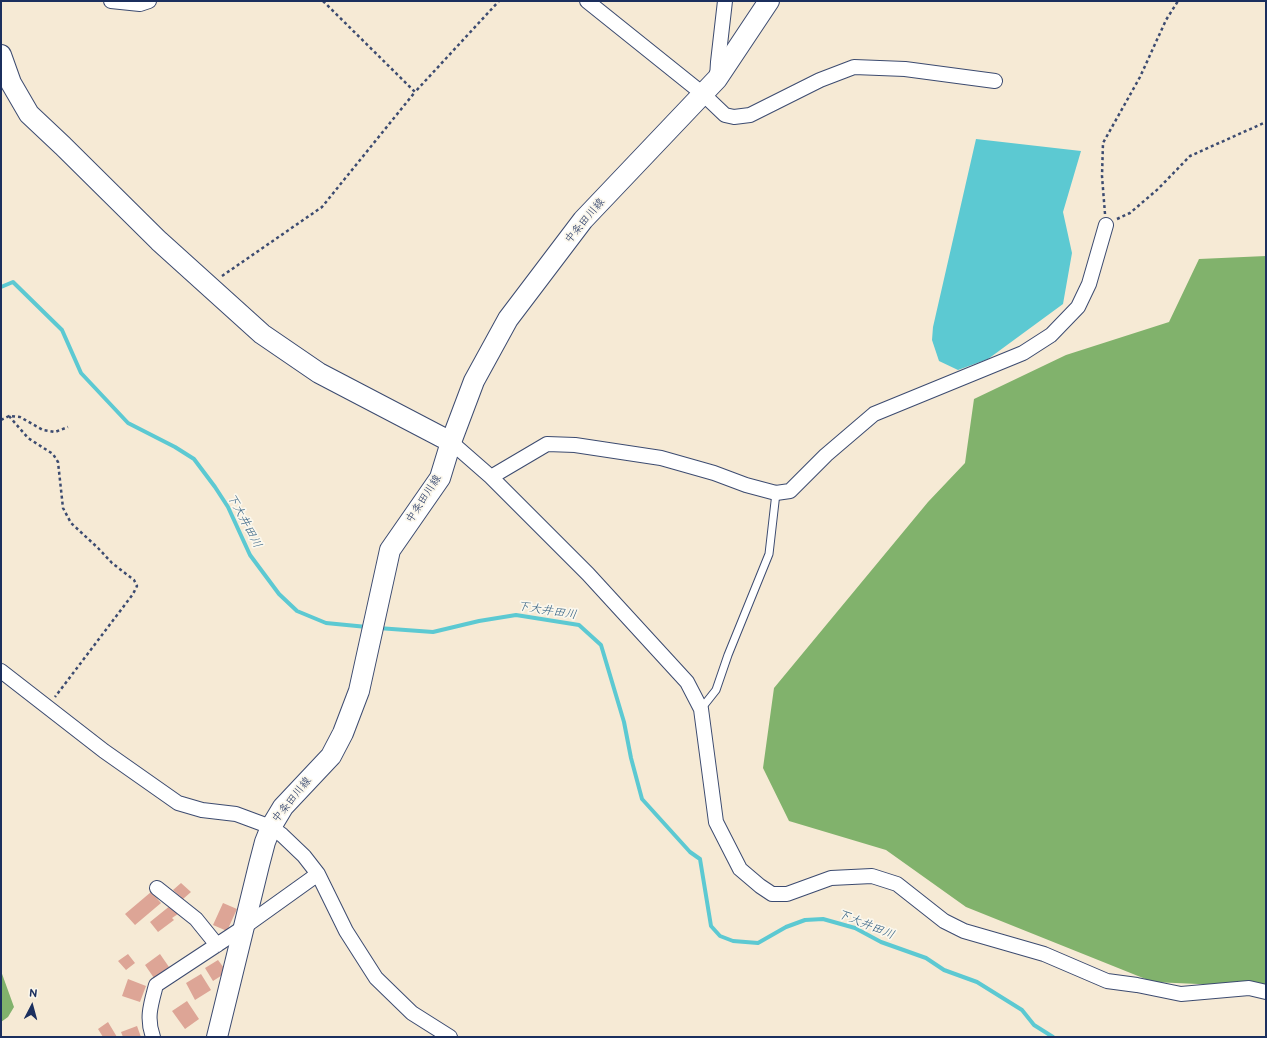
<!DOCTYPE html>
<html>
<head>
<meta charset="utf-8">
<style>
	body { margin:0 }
	#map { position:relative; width:1267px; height:1038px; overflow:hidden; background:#f6ead5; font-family:"Balsamiq Sans",sans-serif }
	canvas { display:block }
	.frame { position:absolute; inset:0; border:2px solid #1b2f5e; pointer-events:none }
	.north { position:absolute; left:12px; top:986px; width:40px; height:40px; -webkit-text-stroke:3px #fbf7ec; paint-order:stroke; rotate:6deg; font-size:11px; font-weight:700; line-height:16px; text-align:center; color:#1b2f5e }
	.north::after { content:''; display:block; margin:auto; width:14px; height:18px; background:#1b2f5e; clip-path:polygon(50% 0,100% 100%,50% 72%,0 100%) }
</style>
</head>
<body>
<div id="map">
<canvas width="1267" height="1038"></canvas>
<div class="frame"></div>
<div class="north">N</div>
</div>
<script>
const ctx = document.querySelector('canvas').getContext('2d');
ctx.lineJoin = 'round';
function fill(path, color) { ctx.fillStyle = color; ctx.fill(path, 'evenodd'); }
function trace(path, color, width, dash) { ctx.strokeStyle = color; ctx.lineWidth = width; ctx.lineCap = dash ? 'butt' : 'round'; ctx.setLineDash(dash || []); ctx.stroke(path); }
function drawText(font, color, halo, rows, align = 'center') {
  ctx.font = font + ' "Balsamiq Sans","Klee One",sans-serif'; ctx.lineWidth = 3.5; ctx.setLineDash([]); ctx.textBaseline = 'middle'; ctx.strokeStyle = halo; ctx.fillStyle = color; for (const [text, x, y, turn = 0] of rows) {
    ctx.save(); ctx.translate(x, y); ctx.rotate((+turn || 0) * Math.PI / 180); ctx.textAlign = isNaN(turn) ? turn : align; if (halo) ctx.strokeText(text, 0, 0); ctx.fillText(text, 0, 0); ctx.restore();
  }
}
const forest = new Path2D(`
	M1266,256V987L1153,982L966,907L886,850L789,821L763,768L774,688L928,502L965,463L974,399L1066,355L1169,322L1199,259Z
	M1,971L14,1007L8,1017L1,1022Z`);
const water = new Path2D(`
	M976,139L1081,151L1063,212L1072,253L1063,304L988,359L958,370L939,361L932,340L933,327Z`);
const stream = new Path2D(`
	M1,287L13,282L62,330L81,373L128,423L175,447L194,459L215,487L228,507L250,555L279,594L297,611L326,623L367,627
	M378,628L433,632L479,621L516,615L579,625L601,645L624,722L631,758L642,799L690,852L700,859L711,926L720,936L733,941L758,943L786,927L805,920L823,919L855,928L881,942L926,958L944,970L977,982L1022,1010L1034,1025L1053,1037`);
const building = new Path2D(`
	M181,883L191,892L183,899L173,890Z
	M151,892L161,903L135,925L125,914Z
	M223,903L237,909L227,931L213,925Z
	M171,905L178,914L172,918L174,920L158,932L150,922Z
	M128,954L135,963L126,970L118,961Z
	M160,954L169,967L154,978L145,965Z
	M218,960L227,972L213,981L205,968Z
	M201,974L211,990L195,1000L186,983Z
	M128,979L146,986L140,1002L122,996Z
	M187,1001L199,1019L185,1029L172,1011Z
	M108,1022L117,1037H103L98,1029Z
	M137,1026L141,1037H123L121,1032Z`);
const path = new Path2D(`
	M323,1L415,92L499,1
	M1105,214L1102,176L1103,143L1140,77L1166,20L1178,1
	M1117,219L1130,213L1158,189L1190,156L1266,122
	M222,276L322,207L415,92
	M9,416L28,438L53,454L58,462L63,508L71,523L98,548L112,563L134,580L137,586L133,594L55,697
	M1,420L9,416L20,417L43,430L55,432L68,427`);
const lane = new Path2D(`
	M701,709L716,690L728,655L769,554L776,493`);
const street = new Path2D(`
	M111,1L140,4L149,1
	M587,1L703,94L725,115L734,117L750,115L820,80L854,67L905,69L995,81
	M717,78L718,62L725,1
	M451,442L491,477L588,574L687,682L701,709L716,822L740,869L760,886L772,894H787L831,878L872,876L897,884L944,921L964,931L1044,954L1107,981L1137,985L1181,994L1249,988L1266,992
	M491,477L547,444L575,445L661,458L714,473L746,485L776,493L790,491L826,455L874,414L1023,353L1051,335L1078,307L1089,284L1106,225
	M1,671L104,751L178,803L202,810L236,814L271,827L282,835L304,856L318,874L346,931L376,978L412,1013L450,1037
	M157,888L196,919L217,945
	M153,1037C146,1018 151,1004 156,985L244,927L318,874`);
const secondary = new Path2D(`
	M1,55L11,83L29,114L63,146L159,241L262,334L319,373L451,442
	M217,1037L259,865L265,842L271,827L283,807L331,756L343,733L359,691L390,550L440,478L451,442L474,381L508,319L583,220L717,79L769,1`);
const streetNames = [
	["中条田川線",585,221,-50],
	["中条田川線",424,499,-57],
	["中条田川線",292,800,-51]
];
const waterNames = [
	["下大井田川",244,521,62],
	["下大井田川",547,611,9],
	["下大井田川",866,925,22]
];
fill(forest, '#81b26c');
fill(water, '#5cc9d2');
trace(stream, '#5cc9d2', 4);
fill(building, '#dda596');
trace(lane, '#3c4b70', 9);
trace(street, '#3c4b70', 16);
trace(secondary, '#3c4b70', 22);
trace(path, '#3c4b70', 2.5, [3, 3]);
trace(lane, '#fff', 7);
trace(street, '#fff', 14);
trace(secondary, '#fff', 20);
drawText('11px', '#1b2f5e', '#fbf7ec', streetNames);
drawText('italic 12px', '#2e5d81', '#fbf7ec', waterNames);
</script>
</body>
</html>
